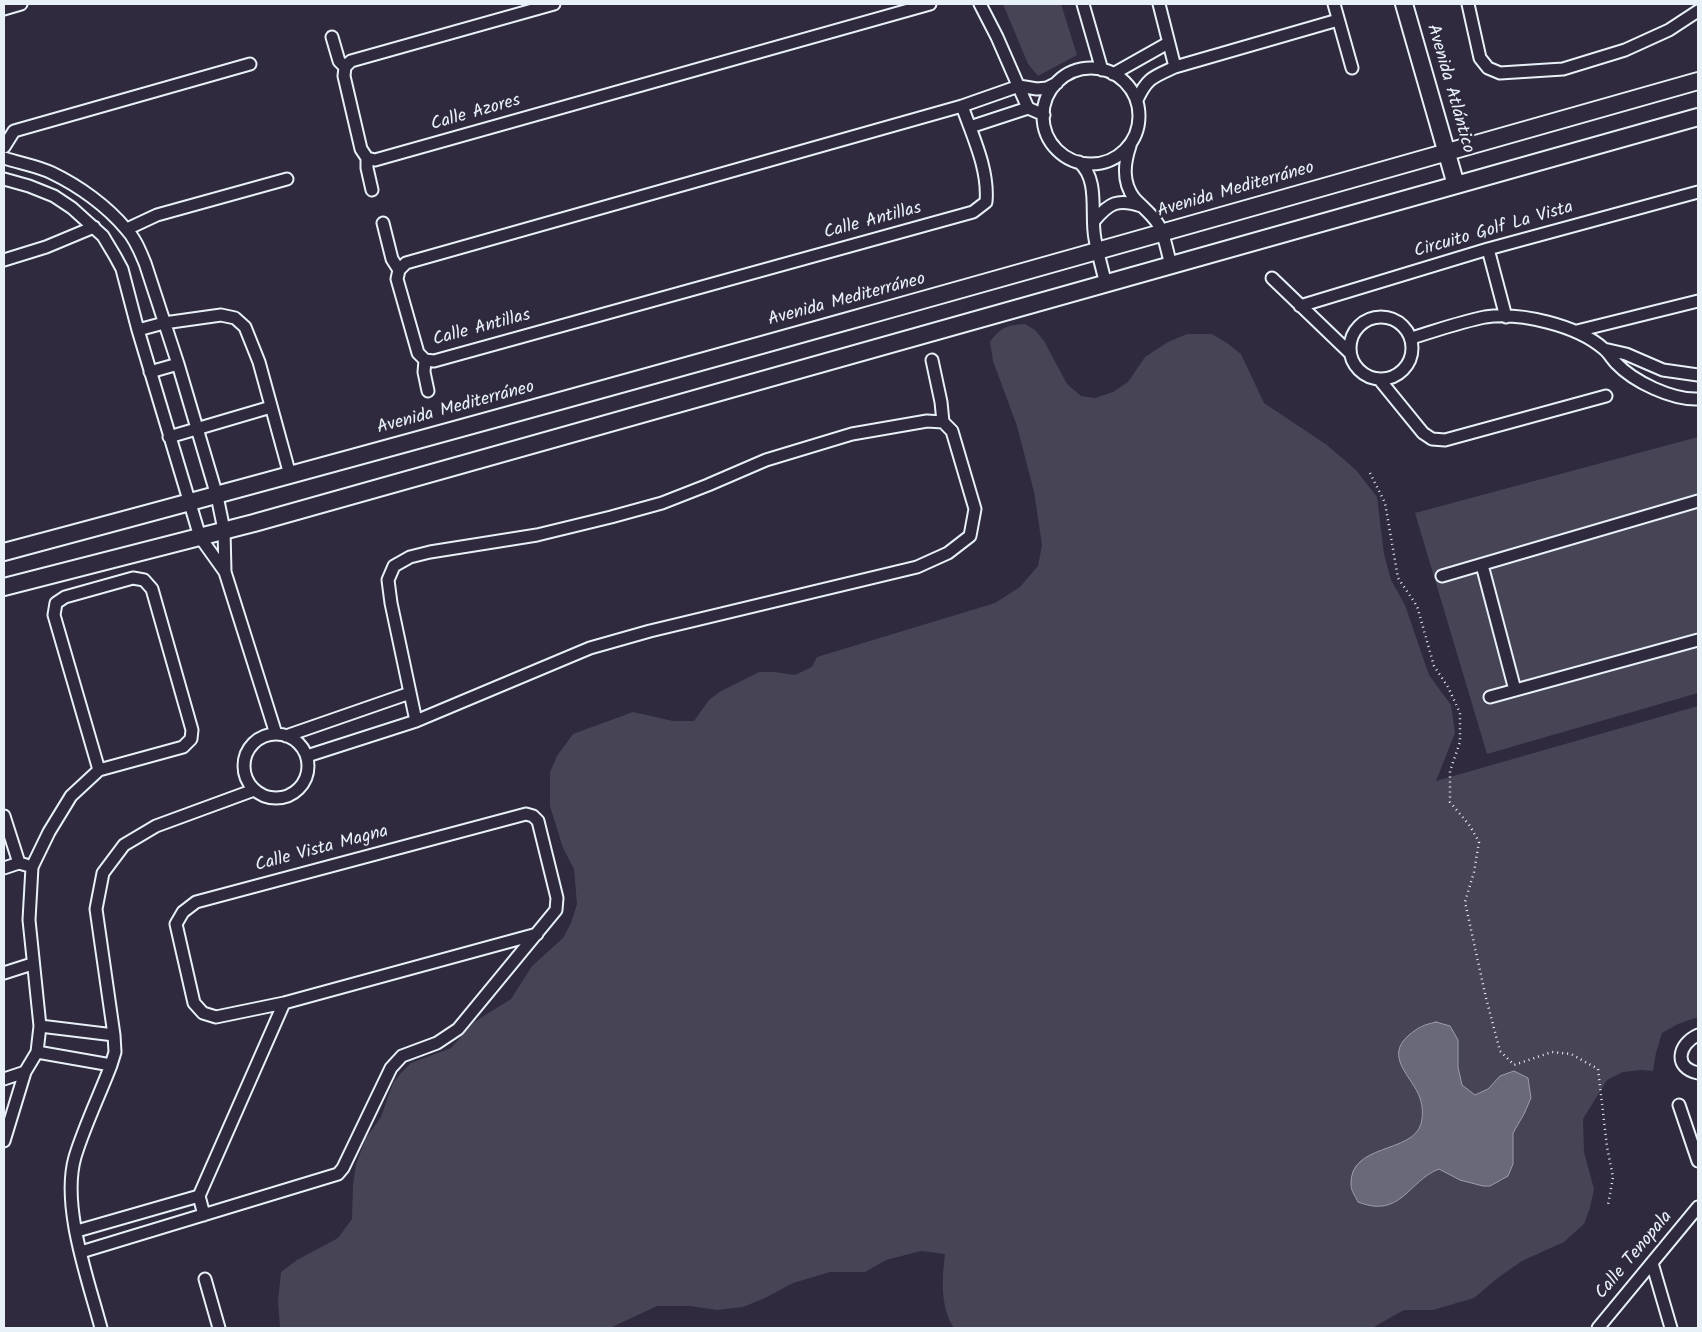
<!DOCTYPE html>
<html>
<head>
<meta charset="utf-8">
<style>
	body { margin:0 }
	#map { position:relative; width:1702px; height:1332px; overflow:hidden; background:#2f2a3d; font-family:Kalam,sans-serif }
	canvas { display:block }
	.frame { position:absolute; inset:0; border:5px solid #e8f1f8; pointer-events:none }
</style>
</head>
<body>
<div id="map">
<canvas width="1702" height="1332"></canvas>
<div class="frame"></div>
</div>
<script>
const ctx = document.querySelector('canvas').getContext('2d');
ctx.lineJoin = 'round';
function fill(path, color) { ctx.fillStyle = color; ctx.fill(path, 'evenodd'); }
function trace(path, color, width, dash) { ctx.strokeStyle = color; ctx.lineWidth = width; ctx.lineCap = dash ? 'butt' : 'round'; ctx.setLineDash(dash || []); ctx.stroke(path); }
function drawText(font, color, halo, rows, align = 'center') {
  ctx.font = font + ' Kalam,sans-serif'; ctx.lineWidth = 5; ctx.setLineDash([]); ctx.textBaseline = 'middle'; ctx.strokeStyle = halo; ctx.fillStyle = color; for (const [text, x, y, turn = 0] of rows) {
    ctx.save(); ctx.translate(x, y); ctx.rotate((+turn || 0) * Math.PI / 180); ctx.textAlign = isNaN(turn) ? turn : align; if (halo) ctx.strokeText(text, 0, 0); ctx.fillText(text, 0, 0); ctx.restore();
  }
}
const green = new Path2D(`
	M1003,4H1061L1077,55L1038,76L1028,64Z
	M1025,324L1035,330L1044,341L1067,384L1081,396L1095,398L1113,392L1128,382L1145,357L1168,342L1187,334H1212L1227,343L1241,354L1264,403L1327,445L1356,470L1377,497L1384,554L1391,580L1405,605L1429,675L1451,705L1455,733L1436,781L1698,706V1017L1678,1024L1662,1033L1656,1053L1653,1071L1641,1070L1623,1072L1607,1080L1583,1119L1584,1152L1594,1189L1590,1208L1584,1224L1564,1242L1522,1261L1499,1277L1474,1298L1433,1310H1404L1372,1328H954C940,1307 942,1278 945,1254L921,1251L886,1260L865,1272H830L793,1283L765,1298L743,1307L717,1310L690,1306H657L610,1328H280L278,1301L281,1272L297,1260L338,1238L352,1219L353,1185L356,1164L366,1138L381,1117L393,1083L401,1073L411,1063L451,1048L474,1022L511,999L532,966L563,938L571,923L577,904L574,869L563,848L550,806V772L557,756L573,734L633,712L673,721H694L709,700L721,691L759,672H774L795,675L812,667L817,657L995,603L1020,587L1038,566L1042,545L1034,492L1017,426L993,361L990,342C1001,327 1007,325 1025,324Z
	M1698,437V693L1487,754L1415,513Z`);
const water = new Path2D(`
	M1436,1022L1450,1026L1458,1040V1067L1462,1085L1475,1095L1488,1089L1500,1076L1514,1071L1528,1078L1531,1098L1524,1114L1513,1133V1164L1508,1176L1490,1186H1483L1460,1180L1439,1169C1408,1181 1401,1219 1358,1202C1356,1197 1351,1191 1351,1185C1349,1143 1412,1154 1421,1124C1423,1116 1423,1107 1420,1098C1413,1077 1383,1057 1409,1035C1419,1027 1423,1025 1436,1022Z`);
const path = new Path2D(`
	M1370,473L1385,503L1398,578L1417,606L1434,666L1448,687L1460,713V742L1450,771V802L1470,826L1479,842L1474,872L1465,902L1486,998L1500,1051L1514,1065L1552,1052L1571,1054L1598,1069L1607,1147L1613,1177L1608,1205`);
const street = new Path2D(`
	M554,4L351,61L345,67L344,76L361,149L367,158L375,160L930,4
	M980,4L997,37L1028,108L1044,115
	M1083,4L1102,70
	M1159,4L1175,67
	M1334,4L1352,68
	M1468,4L1480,58L1488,68L1500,73L1563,69L1625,50L1669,30L1698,11
	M4,9L21,4
	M332,37L339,61L345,67
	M1043 116a48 48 0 1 1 96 0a48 48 0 1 1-96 0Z
	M1113,74L1168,43
	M1137,100C1147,78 1153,77 1175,67L1338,20
	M962,106C973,137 989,170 986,202L973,212L434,361L425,360L418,353L397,279L399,270L406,263L962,106L1019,86L1037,89L1047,88L1057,83
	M970,127L1028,108
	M1130,146C1124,164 1122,182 1134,198C1142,207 1152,214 1158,224C1165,235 1167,252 1171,265
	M4,147L14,131L250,64
	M4,158C19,163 38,166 52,173C79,186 107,206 126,229C135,238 140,251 145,263L178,364L217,496L224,530L225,572L276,734
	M367,158V168L372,190
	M1079,162C1100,180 1090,214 1095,239C1098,254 1102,269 1106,284
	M4,179L29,186L54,196L72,208L103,236L115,256L122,269L138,330L200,537L225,572
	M1094,221C1109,203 1118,198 1141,206
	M383,223L392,259L399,270
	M127,229L157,215L287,179
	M1488,249L1506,317
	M4,260L46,247L94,227
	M1272,278L1350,353
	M1300,306L1488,249L1698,192
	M1350 348a31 31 0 1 1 62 0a31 31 0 1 1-62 0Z
	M138,330L164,323L221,315L235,318L245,327L259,362L290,475
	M1577,331L1698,301
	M1411,338C1435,331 1460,322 1485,317C1520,312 1577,325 1604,349C1609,353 1612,359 1616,363C1634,382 1672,400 1698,399
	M1604,349L1626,354L1663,370L1698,375
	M425,360L424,372L428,391
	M932,360L941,402L943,422
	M150,372L178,364
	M1379,379L1423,433L1432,439L1445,440L1606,396
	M169,437L271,407
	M1482,565L1515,690
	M1442,576L1698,501
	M1490,697L1698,640
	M244 766a32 32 0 1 1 64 0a32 32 0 1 1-64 0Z
	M286,736L410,693
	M307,756L416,721L590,648L650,631L917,567L948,553L970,536L975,509L952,431L943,422L927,421L852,434L766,460L708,485L662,503L611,517L537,535L430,552L410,557L394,566L388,580L391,603L416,721
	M4,816L19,863
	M4,868L19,863L26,865
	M4,973L32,964
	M40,1026L114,1035
	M1698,1035C1678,1044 1673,1068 1698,1073
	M37,1052L111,1065
	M4,1079L25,1072
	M1679,1105L1698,1161
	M4,1141L25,1072L37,1052L40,1026L29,920L32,867L49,832L71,796L99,770L183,747L191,739L192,730L152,589L144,580L133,578L65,597L56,603L54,615L99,770
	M204,1215L199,1196L284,1003
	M77,1231L199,1196
	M81,1252L338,1174L343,1168L391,1068L402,1056L437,1043L458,1029L556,910L557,898L538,821L533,816L526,814L196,902L183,912L176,924L194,1003L203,1013L216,1017L284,1003L537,934
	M1652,1263L1671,1328
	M205,1279L219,1328
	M101,1328C88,1279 61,1206 75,1157C84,1127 100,1094 111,1065L115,1052L114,1035L96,909L103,873L124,845L156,826L254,790
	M1598,1328L1698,1207`);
const secondary = new Path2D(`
	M1404,4L1456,185
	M4,552C570,401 1134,241 1698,81
	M4,587L254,523L1698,117`);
const streetNames = [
	["Avenida Atlántico",1449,89,74],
	["Calle Azores",476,114,-16],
	["Avenida Mediterráneo",1236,191,-16],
	["Calle Antillas",873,222,-15],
	["Circuito Golf La Vista",1494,231,-16],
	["Avenida Mediterráneo",847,301,-15],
	["Calle Antillas",482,329,-15],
	["Avenida Mediterráneo",456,409,-15],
	["Calle Vista Magna",322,850,-15],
	["Calle Tenopala",1635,1256,-50]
];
fill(green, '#464455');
fill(water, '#696978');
trace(water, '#9c9fab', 1);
trace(street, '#e8f1f8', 15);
trace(secondary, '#e8f1f8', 20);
trace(path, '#e8f1f8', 2.5, [1, 4]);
trace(street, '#2f2a3d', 11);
trace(secondary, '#2f2a3d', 16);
drawText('18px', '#e8f1f8', '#2f2a3d', streetNames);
</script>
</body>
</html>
